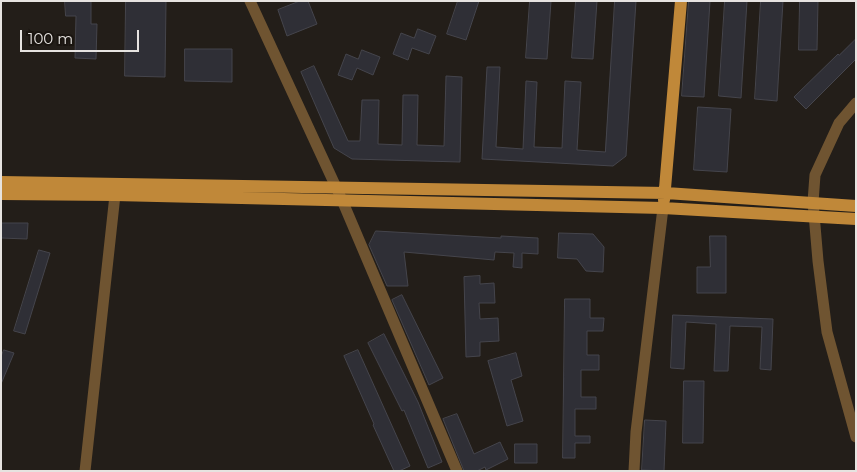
<!DOCTYPE html>
<html>
<head>
<meta charset="utf-8">
<style>
	body { margin:0 }
	#map { position:relative; width:857px; height:472px; overflow:hidden; background:#231e19; font-family:Montserrat,sans-serif }
	canvas { display:block }
	.frame { position:absolute; inset:0; border:2px solid #e6e3e0; pointer-events:none }
	.scale { position:absolute; left:20px; top:30px; width:119px; height:22px; box-sizing:border-box; border:2px solid #e6e3e0; border-top:0; padding-left:6px; font-size:15px; line-height:18px; white-space:nowrap; color:#e6e3e0; -webkit-text-stroke:4px #1a1510; paint-order:stroke }
</style>
</head>
<body>
<div id="map">
<canvas width="857" height="472"></canvas>
<div class="frame"></div>
<div class="scale">100 m</div>
</div>
<script>
const ctx = document.querySelector('canvas').getContext('2d');
ctx.lineJoin = 'round';
function fill(path, color) { ctx.fillStyle = color; ctx.fill(path, 'evenodd'); }
function trace(path, color, width, dash) { ctx.strokeStyle = color; ctx.lineWidth = width; ctx.lineCap = dash ? 'butt' : 'round'; ctx.setLineDash(dash || []); ctx.stroke(path); }
const building = new Path2D(`
	M65,1H91V24H97L96,59L75,58L76,16H66Z
	M126,1H166L165,77L125,76Z
	M300,1H308L317,24L287,36L278,10Z
	M458,1H479L466,40L447,34Z
	M530,1H551L547,59L526,58Z
	M576,1H597L593,59L572,58Z
	M615,1H636L626,156L613,166L482,159L487,67H500L496,147L523,149L526,81L537,82L534,147L562,148L565,81L581,82L577,150L605,152Z
	M689,1H710L704,97L682,96Z
	M725,1H747L741,98L719,96Z
	M761,1H783L777,101L755,99Z
	M800,1H818L817,50H799Z
	M418,29L436,36L429,54L412,48L408,60L393,54L401,33L414,38Z
	M856,39V59L806,109L794,97L838,54L839,55Z
	M185,49H232V82L185,81Z
	M362,50L380,57L373,75L357,68L352,80L338,75L346,54L358,59Z
	M314,66L348,141H360L362,100H379L378,144L402,145L403,95H418L417,145L444,146L446,76L462,77L460,162L352,159L334,148L301,72Z
	M698,107L731,109L727,172L694,170Z
	M1,223H28L27,239L1,238Z
	M376,231L501,238V236L538,238V254L522,253V268L513,267L514,253L495,252L494,260L404,252L408,286H387L369,245Z
	M559,233L593,234L604,247L603,272L586,271L577,259L558,258Z
	M710,236H726V293H697V267H710Z
	M39,250L50,253L25,334L14,331Z
	M480,276V284L494,283L495,303H479L480,319L498,318L499,341L480,342V356L466,357L464,277Z
	M402,295L443,378L429,385L392,300Z
	M565,299H590V318H604L603,331H587V355H599V370H581V397H596V409H575V436H590V443H575V458H563Z
	M673,315L773,319L771,370L760,369L762,327L730,326L728,371H714L716,324L686,322L684,369L671,368Z
	M384,334L418,402L442,462L428,468L404,410L402,411L368,343Z
	M4,350L14,353L1,384V357Z
	M358,350L410,466L399,471H394L373,425L374,424L344,356Z
	M516,353L522,376L511,380L523,421L507,426L488,361Z
	M684,381H704L703,443H683Z
	M457,414L474,454L500,442L508,459L486,470L485,467L477,471H464L443,419Z
	M645,420L666,421L664,471L642,470Z
	M515,444H537V463H515Z`);
const minor = new Path2D(`
	M250,1L342,200L457,471
	M856,103L839,123L815,175L813,202L818,261L827,332L856,437
	M85,471L115,195
	M634,471L636,432L663,208`);
const major = new Path2D(`
	M1,182L666,193L856,206
	M1,194L115,195L663,208L856,219
	M664,200L681,1`);
fill(building, '#2f2f36');
trace(building, '#45454c', 1);
trace(minor, '#6f5431', 11);
trace(major, '#c08839', 12);
</script>
</body>
</html>
